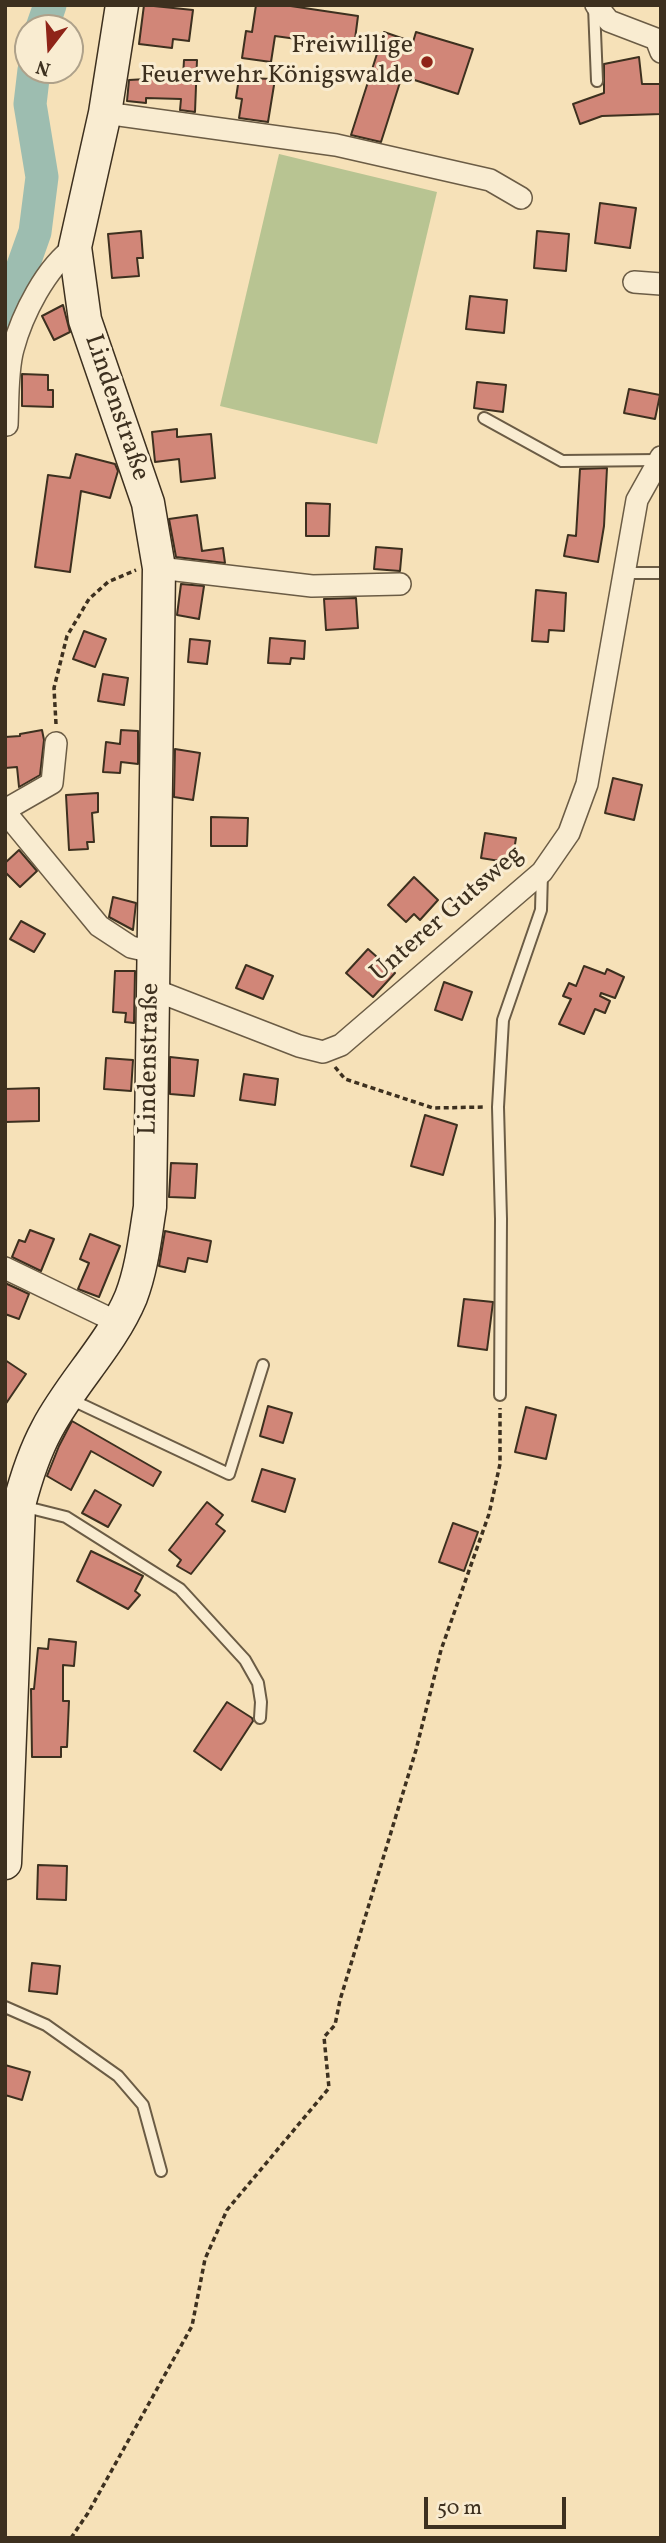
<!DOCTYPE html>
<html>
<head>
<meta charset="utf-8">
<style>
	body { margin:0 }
	#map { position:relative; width:666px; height:2543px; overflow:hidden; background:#f6e1b8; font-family:Vollkorn,serif }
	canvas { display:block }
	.frame { position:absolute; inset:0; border:7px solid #3d301f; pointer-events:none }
	.north { position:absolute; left:14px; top:14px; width:70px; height:70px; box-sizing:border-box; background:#f9ecd1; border:2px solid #aea18a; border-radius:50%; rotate:197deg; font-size:19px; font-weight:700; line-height:28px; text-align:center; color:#3d301f }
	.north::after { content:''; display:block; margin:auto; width:24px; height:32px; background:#8f2418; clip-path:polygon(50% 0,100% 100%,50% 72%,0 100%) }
	.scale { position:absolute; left:424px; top:2497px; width:142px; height:32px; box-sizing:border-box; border:4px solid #3d301f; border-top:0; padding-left:9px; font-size:21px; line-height:24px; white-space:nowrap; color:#3d301f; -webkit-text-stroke:5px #f9ecd1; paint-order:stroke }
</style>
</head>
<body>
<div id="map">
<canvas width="666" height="2543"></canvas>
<div class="frame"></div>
<div class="north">N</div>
<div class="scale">50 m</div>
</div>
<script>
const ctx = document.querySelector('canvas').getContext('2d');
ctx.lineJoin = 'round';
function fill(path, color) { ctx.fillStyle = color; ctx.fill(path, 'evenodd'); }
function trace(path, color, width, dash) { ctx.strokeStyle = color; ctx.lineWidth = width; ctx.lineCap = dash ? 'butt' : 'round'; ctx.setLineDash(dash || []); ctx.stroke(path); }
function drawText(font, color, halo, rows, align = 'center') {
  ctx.font = font + ' Vollkorn,serif'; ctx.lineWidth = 6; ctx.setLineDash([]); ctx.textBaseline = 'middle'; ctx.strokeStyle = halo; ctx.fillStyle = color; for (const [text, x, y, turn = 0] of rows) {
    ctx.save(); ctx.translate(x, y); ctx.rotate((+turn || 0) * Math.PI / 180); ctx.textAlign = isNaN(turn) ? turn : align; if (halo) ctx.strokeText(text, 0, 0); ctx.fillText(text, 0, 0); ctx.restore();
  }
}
const green = new Path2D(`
	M279,154L437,192L377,444L220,406Z`);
const river = new Path2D(`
	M42,28L50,5
	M5,317L35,232L42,177L30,104L34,70`);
const building = new Path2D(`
	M144,5L193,10L189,41L173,39L172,48L139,44Z
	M256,5H284L358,16L354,47L275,36L271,62L242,58L246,31L252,32Z
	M384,32L413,42L416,32L473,49L458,94L402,76L381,142L351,135Z
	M639,57L642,84H661V114L602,116L580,124L573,104L604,93V64Z
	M184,60H197L195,112L180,110L181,99L146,98V103L127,101L129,80L183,77Z
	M239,78L275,79L268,122L239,118L242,99L236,98Z
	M600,203L636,208L630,248L595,243Z
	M141,231L143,258H137L139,276L112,278L108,234Z
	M537,231L569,234L566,271L534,268Z
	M470,296L507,300L504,333L466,329Z
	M63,305L70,332L54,340L42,316Z
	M22,374L48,375V390H53V407L22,406Z
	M477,382L506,385L503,412L474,408Z
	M629,389L660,395L655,419L624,413Z
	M177,429V437L211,434L215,478L181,482L179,459L155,462L152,432Z
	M76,454L115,464L118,471L110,498L81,491L70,572L35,567L48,475L70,478Z
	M607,468L604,526L598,562L564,556L568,535L576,536L580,469Z
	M306,503L330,504L329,536H306Z
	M197,515L202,551L223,548L225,563L176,557L169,519Z
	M376,547L402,549L400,571L374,569Z
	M181,584L204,586L199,619L177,615Z
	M536,590L566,593L564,631L549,630L548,642L532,641Z
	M356,598L358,628L326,630L324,599Z
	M84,631L106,639L95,667L73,659Z
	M270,638L305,641L304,659L291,658L290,664L268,663Z
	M190,639L210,641L207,664L188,662Z
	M103,674L128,678L124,705L98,701Z
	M42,730L44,740L40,775L19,787L17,767L5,768V737L20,736V734Z
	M121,730L138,731V764L121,762L120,773L103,772L106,742L120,744Z
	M175,749L200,753L193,800L174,797Z
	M613,778L642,785L634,820L605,813Z
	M98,793V812L92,813L94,842H87L88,849L69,850L66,795Z
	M211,817L248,818L247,846H211Z
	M485,833L516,838L512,863L481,858Z
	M19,850L37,871L20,887L5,872V863Z
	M414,877L438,900L420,920L414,914L406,922L388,905Z
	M113,897L136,903L133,930L109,917Z
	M21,921L45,934L34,952L10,939Z
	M368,949L395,973L373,997L346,973Z
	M246,965L273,976L263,999L236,988Z
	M584,966L605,974L607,969L624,977L615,998L601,993L600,996L610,1001L605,1013L595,1009L584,1034L559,1024L571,999L563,996L569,983L576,986Z
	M115,971H135L134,1023L125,1022L126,1013L113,1012Z
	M444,982L472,992L462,1020L435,1010Z
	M170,1057L198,1060L194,1096L170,1094Z
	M106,1058L133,1060L131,1091L104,1089Z
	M244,1074L278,1079L275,1105L240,1100Z
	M39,1088V1121L5,1122V1089Z
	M425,1115L457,1125L443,1175L411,1166Z
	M171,1163L197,1164L195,1198L169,1197Z
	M30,1230L54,1239L41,1271L12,1257L19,1240L25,1242Z
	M165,1231L211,1241L207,1262L188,1258L185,1272L159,1266Z
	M90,1234L120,1246L99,1297L78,1289L89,1263L80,1259Z
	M5,1283L29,1294L19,1319L5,1314Z
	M464,1299L493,1302L487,1350L458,1346Z
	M5,1360L26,1374L5,1405Z
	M268,1406L292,1413L283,1443L260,1436Z
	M526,1407L556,1415L546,1459L515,1452Z
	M72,1421L161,1472L153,1486L91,1451L71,1490L47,1476L59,1446Z
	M262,1469L295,1479L285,1512L252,1501Z
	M95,1490L121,1505L108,1527L82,1513Z
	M207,1502L223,1515L216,1524L225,1531L191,1574L177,1566L181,1560L169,1550Z
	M453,1523L478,1532L464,1571L439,1562Z
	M91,1551L143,1576L135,1591L140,1595L128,1609L77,1581Z
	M49,1639L76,1642L74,1666L63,1665V1701H69L67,1747H61V1757H32L31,1689H34L38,1648L48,1649Z
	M227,1702L252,1718L253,1721L221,1770L194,1751Z
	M38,1865L67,1866L66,1900L37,1899Z
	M32,1963L60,1966L57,1994L29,1991Z
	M5,2065L30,2072L22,2100L5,2095Z`);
const path = new Path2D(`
	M56,724L54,688L67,636L89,599L108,582L136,570
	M335,1067L345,1079L433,1108L485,1107
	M71,2538L88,2513L192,2326L205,2259L227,2210L329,2088L324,2037L335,2025L340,2000L416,1750L441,1650L489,1514L500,1464V1408`);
const service = new Path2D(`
	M594,7L597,81
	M484,418L562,461L658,460
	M624,573H661
	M500,1395L501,1219L498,1107L503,1020L541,910L542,873
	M70,1399L229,1474L263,1365
	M22,1506L66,1517L180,1589L245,1660L258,1683L261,1702L260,1718
	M5,2007L46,2025L118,2076L143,2105L161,2171`);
const minor = new Path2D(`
	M596,5L609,21L656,39L661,52
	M105,113L336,145L490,180L521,198
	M634,282L661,284
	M7,425C8,402 7,370 13,349C22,315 46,267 75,247
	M159,568L312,586L400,584
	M5,810L52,783L56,743
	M5,812L99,926L131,947L153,952
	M152,989L299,1046L323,1052L341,1045L542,872L569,833L587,784L637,500L661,457
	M5,1268L117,1322`);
const secondary = new Path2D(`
	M5,1863L19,1505C26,1478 34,1453 47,1429C71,1383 111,1345 131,1297C142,1268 145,1238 150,1207L159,568L148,503L85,320L75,247L105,113L122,5`);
const markers = [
	[427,62,7,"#8f2418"]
];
const poiNames = [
	["Freiwillige",413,47],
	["Feuerwehr Königswalde",413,77]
];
const streetNames = [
	["Lindenstraße",115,408,71],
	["Unterer Gutsweg",448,915,-41],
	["Lindenstraße",151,1059,-89]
];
fill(green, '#b8c492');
trace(river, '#9dbdb0', 33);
fill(building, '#d18678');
trace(building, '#3d301f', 2);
trace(service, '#6b5c45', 14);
trace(minor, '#6b5c45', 24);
trace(secondary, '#3d301f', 35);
trace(path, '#3d301f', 3.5, [5, 3.5]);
trace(service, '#f9ecd1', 10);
trace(minor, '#f9ecd1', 21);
trace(secondary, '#f9ecd1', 32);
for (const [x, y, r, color] of markers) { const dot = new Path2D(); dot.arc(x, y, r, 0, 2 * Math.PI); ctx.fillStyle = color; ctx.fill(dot); trace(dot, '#f9ecd1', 2.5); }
drawText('26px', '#3d301f', '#f9ecd1', poiNames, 'right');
drawText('26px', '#3d301f', '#f9ecd1', streetNames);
</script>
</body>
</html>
